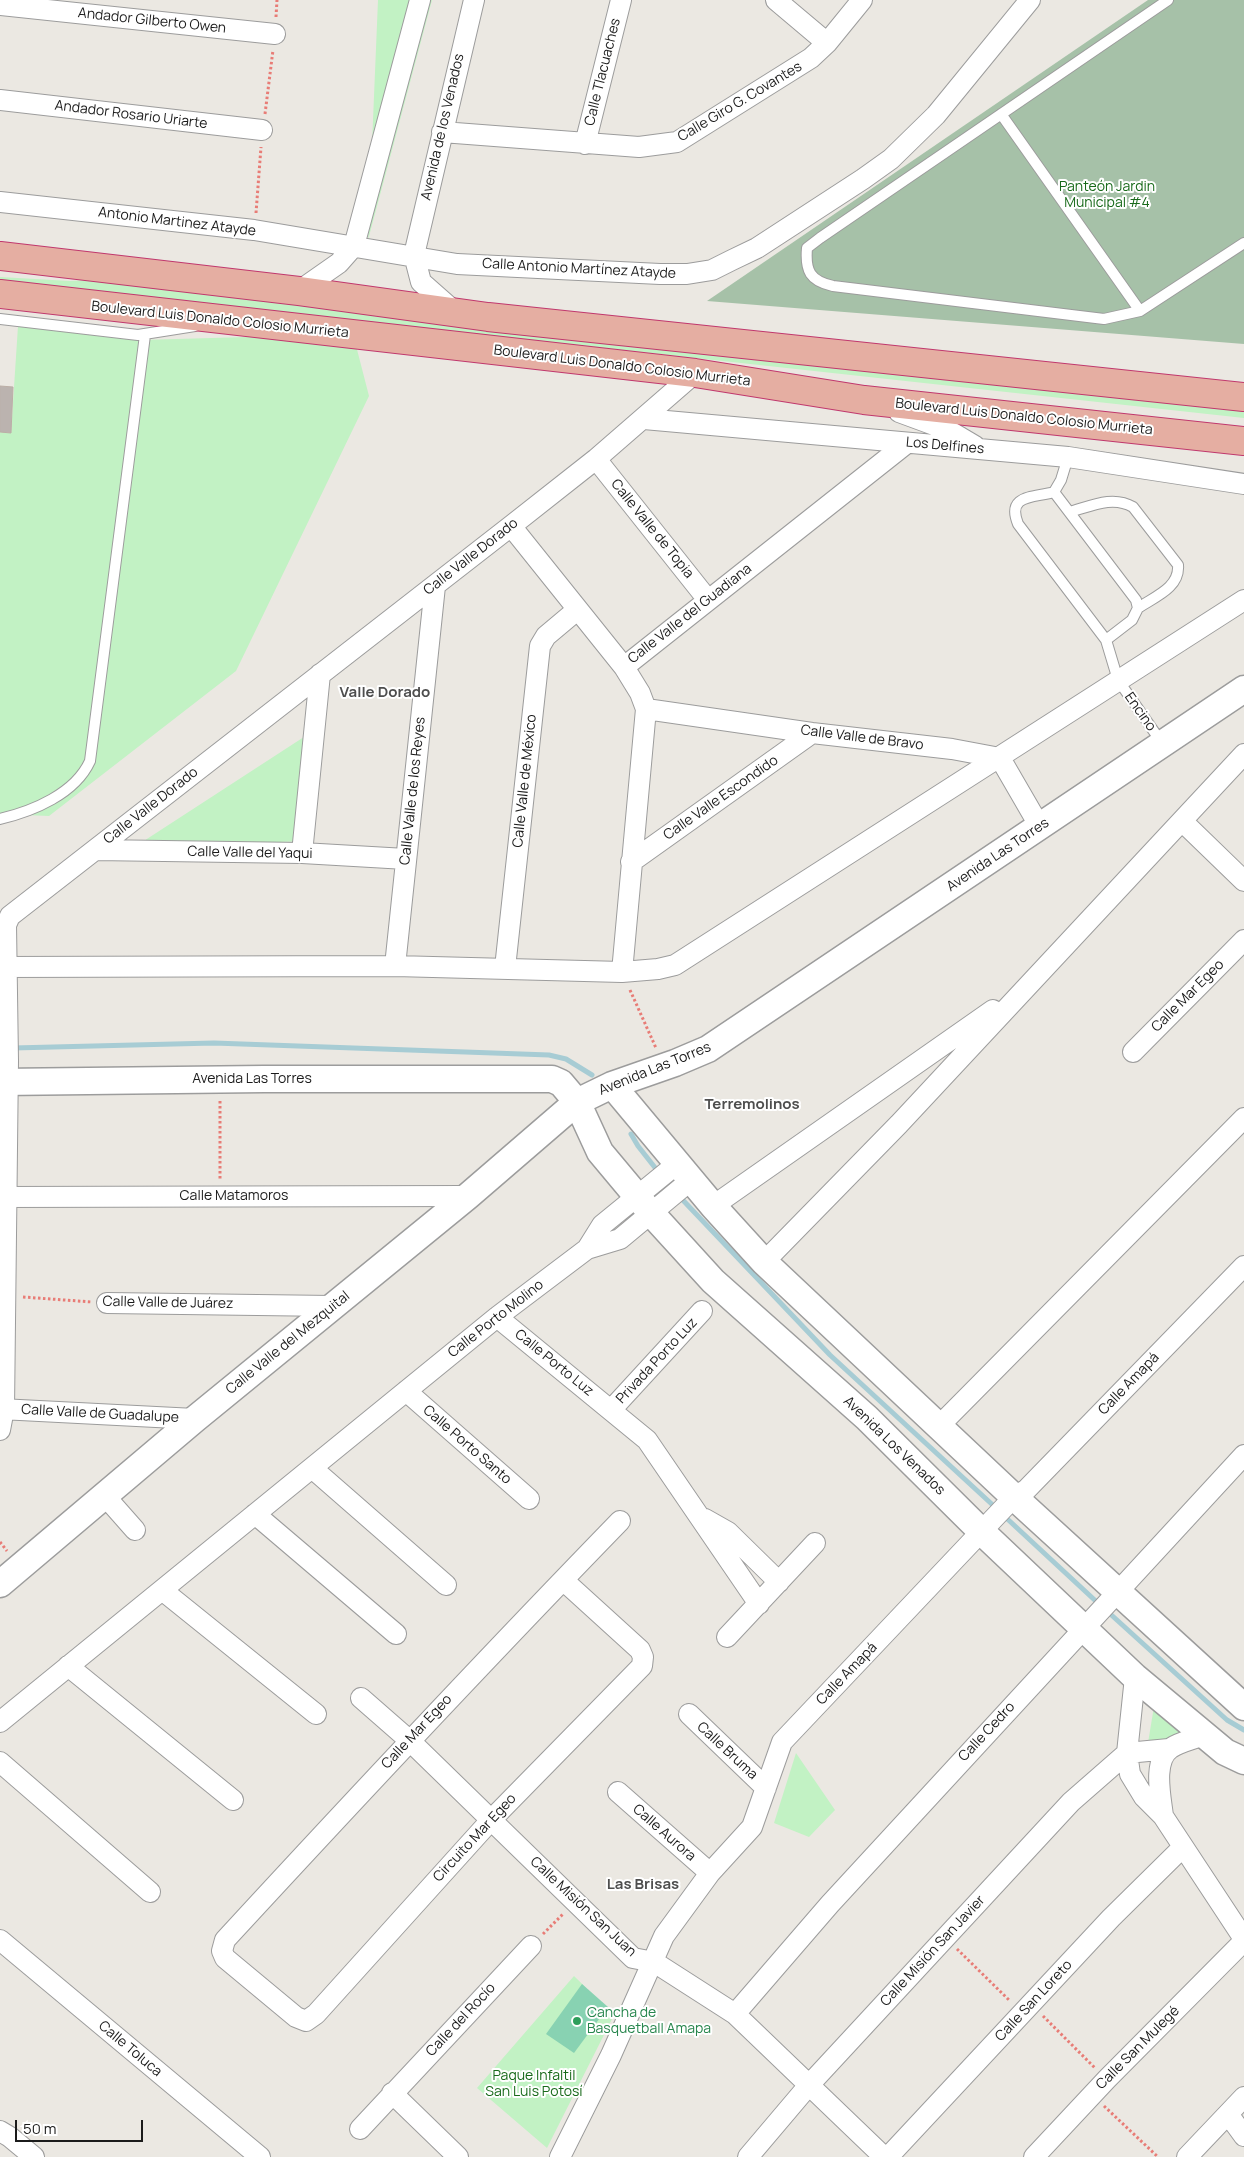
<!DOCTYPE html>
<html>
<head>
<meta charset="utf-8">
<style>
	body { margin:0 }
	#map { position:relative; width:1244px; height:2157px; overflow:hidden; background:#ebe8e2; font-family:Manrope,sans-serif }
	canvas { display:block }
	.scale { position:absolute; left:15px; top:2120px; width:128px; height:22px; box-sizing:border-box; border:2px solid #1b1b1b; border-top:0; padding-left:6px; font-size:15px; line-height:18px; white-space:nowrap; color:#1b1b1b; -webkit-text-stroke:4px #fff; paint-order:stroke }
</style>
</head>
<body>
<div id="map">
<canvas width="1244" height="2157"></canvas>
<div class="scale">50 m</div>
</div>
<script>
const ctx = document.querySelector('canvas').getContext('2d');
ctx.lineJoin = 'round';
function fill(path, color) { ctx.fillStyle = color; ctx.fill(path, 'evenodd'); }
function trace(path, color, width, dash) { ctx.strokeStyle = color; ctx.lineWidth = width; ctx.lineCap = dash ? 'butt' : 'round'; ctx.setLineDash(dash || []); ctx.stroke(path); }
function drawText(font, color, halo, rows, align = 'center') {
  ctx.font = font + ' Manrope,sans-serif'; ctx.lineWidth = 4; ctx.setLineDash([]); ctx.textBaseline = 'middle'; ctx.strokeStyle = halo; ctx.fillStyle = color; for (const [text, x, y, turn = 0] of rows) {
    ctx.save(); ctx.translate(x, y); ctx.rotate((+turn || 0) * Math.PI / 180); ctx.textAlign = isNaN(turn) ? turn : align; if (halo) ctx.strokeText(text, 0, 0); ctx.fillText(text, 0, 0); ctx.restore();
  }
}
const cemetery = new Path2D(`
	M1148,0H1244V344L707,301Z`);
const park = new Path2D(`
	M378,0H432L368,240Z
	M0,277L70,281L131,278L1244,401V418L0,282Z
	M18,326L141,340L353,334L369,396L236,671L49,816L0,814V432L11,433Z
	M307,735L305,841L133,848Z
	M1156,1694L1196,1730L1180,1738L1148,1743Z
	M796,1753L835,1810L809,1837L774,1823Z
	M574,1976L614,2015L547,2148L477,2088Z`);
const pitch = new Path2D(`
	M582,1984L608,2007L574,2053L546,2034Z`);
const stream = new Path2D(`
	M13,1048L214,1043L549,1055L566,1059L592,1075
	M631,1134L638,1146L660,1174
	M678,1195L830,1355L996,1508
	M1002,1514L1100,1605
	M1107,1611L1227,1720L1244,1730`);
const building = new Path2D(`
	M0,386L13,387L11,433L0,432Z`);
const path = new Path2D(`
	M276,17L277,0
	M265,114L273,50
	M256,213L261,147
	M630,990L656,1048
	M220,1101V1180
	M23,1297L92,1302
	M0,1542L7,1551
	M543,1934L564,1913
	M957,1949L1010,2001
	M1043,2016L1095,2068
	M1104,2106L1158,2157`);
const service = new Path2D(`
	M1168,0L820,238L807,248C805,271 810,281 833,286L1104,319L1140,311L1244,243
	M1001,114L1140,311
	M0,319L138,335L195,326
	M1068,457L1061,480L1054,492C1034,498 1006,494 1018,524L1106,640L1118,680L1162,743
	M1054,492L1136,600L1138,608L1132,620L1106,640
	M1070,512C1091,506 1113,495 1133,507L1178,565C1180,588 1154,597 1138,608
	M0,819C33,811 75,794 90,761L145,335`);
const minor = new Path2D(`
	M776,0L827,43
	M0,5L275,34
	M0,100L262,130
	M442,132L639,147L677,142L811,58L827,43L862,0
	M585,144L621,0
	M0,202L254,230L457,264L660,274H687L712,270L732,260L757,248L863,179L891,159L936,115L1030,0
	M299,291L339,263L354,246L420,0
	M455,312L421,282L414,255L474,0
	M899,412L948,430L975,446
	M644,419L1068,457L1244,484
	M596,459L708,600
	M511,526L624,667
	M646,709L812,733L952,749L1000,758L1040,827
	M1182,821L1244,881
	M95,850L302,853L406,859
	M302,853L320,674
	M631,862L812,733
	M395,966L435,586
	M0,967L395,966L622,972L658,969L675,965L1244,600
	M505,968L540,646L546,636L577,610
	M622,972L646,709L640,693L624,667L907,443
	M1133,1052L1244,940
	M0,1197L468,1196
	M713,1206L993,1010
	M587,1249L602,1225L678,1163
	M764,1262L899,1124L1244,754
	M107,1303L332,1306
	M497,1317L647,1440L759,1604
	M406,1391L529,1499
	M0,1409L195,1419
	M611,1410L702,1311
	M939,1426L1244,1118
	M0,1430L4,1409L8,1061L6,925L10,916L511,526L596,459L695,373
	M312,1468L446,1585
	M105,1496L135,1530
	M255,1514L396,1634
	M705,1519L728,1532L779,1582
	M563,1580L640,1650L643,1657L642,1666L491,1820L316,2014L306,2021L296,2017L225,1958L222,1951L225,1940C355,1799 486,1659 620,1521
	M162,1590L316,1714
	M727,1637L815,1543
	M68,1666L233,1800
	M1135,1677L1127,1753L1130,1774L1144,1797L1163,1816L1244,1939
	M361,1698L409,1740L633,1958L654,1962L735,2014L884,2157
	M689,1714L766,1788
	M0,1722L497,1317L587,1249L620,1239L691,1180
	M1127,1753L1169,1749
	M0,1762L150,1892
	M618,1792L710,1873
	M1163,1816C1161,1798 1152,1760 1171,1748C1180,1742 1194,1739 1204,1735
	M0,1940L260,2157
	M735,2014L830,1904L1244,1455
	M392,2093L458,2157
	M1228,2114L1244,2136
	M360,2129L531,1946
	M0,2131L10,2137L34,2157
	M560,2157L611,2055L664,1936L710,1873L752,1827L782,1742L1014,1497L1026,1490L1244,1266
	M748,2157L809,2085L1071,1802L1127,1753
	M888,2157L1111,1918L1182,1848
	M1034,2157L1107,2079L1244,1941
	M1187,2157L1244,2097`);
const tertiary = new Path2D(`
	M0,1082L264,1079H552L561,1083L577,1102L600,1152L651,1213L713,1281L867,1418L983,1533L1135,1677L1225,1752L1244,1761
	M612,1085L713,1206L764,1262L1014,1497L1244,1707
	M0,1584L195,1419L468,1196L577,1102L612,1085L675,1063L708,1049L1244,689`);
const trunk = new Path2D(`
	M0,256L299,291L488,317L1244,397
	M0,294L695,373L864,400L1244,441`);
const markers = [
	[577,2021,5,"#2e9e5b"]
];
const streetNames = [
	["Andador Gilberto Owen",152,21,6],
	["Calle Tlacuaches",603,72,-76],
	["Calle Giro G. Covantes",740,102,-31],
	["Andador Rosario Uriarte",131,115,7],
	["Avenida de los Venados",443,127,-77],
	["Antonio Martinez Atayde",177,222,7],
	["Calle Antonio Martínez Atayde",579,269,3],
	["Boulevard Luis Donaldo Colosio Murrieta",220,320,6],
	["Boulevard Luis Donaldo Colosio Murrieta",622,366,7],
	["Boulevard Luis Donaldo Colosio Murrieta",1024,417,6],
	["Los Delfines",945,446,5],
	["Calle Valle de Topia",652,529,51],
	["Calle Valle Dorado",471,557,-38],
	["Calle Valle del Guadiana",690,614,-38],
	["Encino",1140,712,55],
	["Calle Valle de Bravo",862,738,7],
	["Calle Valle de México",525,781,-84],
	["Calle Valle de los Reyes",413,791,-84],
	["Calle Valle Escondido",721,798,-35],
	["Calle Valle Dorado",151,806,-38],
	["Calle Valle del Yaqui",250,853,1],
	["Avenida Las Torres",998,855,-34],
	["Calle Mar Egeo",1188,996,-45],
	["Avenida Las Torres",655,1069,-22],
	["Avenida Las Torres",252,1079],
	["Calle Matamoros",234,1196],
	["Calle Valle de Juárez",168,1303,1],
	["Calle Porto Molino",496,1319,-38],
	["Calle Valle del Mezquital",288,1343,-39],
	["Privada Porto Luz",657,1361,-47],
	["Calle Porto Luz",554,1363,39],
	["Calle Amapá",1129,1384,-46],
	["Calle Valle de Guadalupe",100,1414,3],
	["Calle Porto Santo",467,1445,41],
	["Avenida Los Venados",894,1446,44],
	["Calle Amapá",847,1674,-46],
	["Calle Mar Egeo",417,1732,-47],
	["Calle Cedro",987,1732,-47],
	["Calle Bruma",727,1751,43],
	["Calle Aurora",664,1833,41],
	["Circuito Mar Egeo",475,1838,-47],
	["Calle Misión San Juan",583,1907,43],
	["Calle Misión San Javier",933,1951,-47],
	["Calle San Loreto",1034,2001,-47],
	["Calle del Rocío",461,2020,-47],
	["Calle San Mulegé",1138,2048,-45],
	["Calle Toluca",130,2049,40]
];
const parkNames = [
	["Panteón Jardin",1107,187],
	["Municipal #4",1107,203],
	["Paque Infaltil",534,2076],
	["San Luis Potosí",534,2092]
];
const leisureNames = [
	["Cancha de",587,2013],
	["Basquetball Amapa",587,2029]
];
const neighbourhoodNames = [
	["Valle Dorado",385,693],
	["Terremolinos",752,1105],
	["Las Brisas",643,1885]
];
fill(cemetery, '#a6c1a8');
fill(park, '#c2f2c4');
fill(pitch, '#88d2b2');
trace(stream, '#a7ccd4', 5);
fill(building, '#bbb3af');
trace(building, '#bbaea6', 1);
trace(service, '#9c9c9c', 12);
trace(minor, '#9c9c9c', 22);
trace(tertiary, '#9c9c9c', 29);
trace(trunk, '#c0386d', 30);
trace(path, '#e87c76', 3, [2.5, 2.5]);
trace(service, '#fff', 10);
trace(minor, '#fff', 20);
trace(tertiary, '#fff', 26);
trace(trunk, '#e5aea2', 28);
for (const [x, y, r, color] of markers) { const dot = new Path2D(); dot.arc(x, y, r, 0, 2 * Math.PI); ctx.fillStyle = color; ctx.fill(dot); trace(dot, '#fff', 2); }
drawText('14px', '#1b1b1b', '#fff', streetNames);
drawText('14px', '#186a1a', '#fff', parkNames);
drawText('14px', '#27864d', '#fff', leisureNames, 'left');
drawText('bold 15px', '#4e4e4e', '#fff', neighbourhoodNames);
</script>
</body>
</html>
